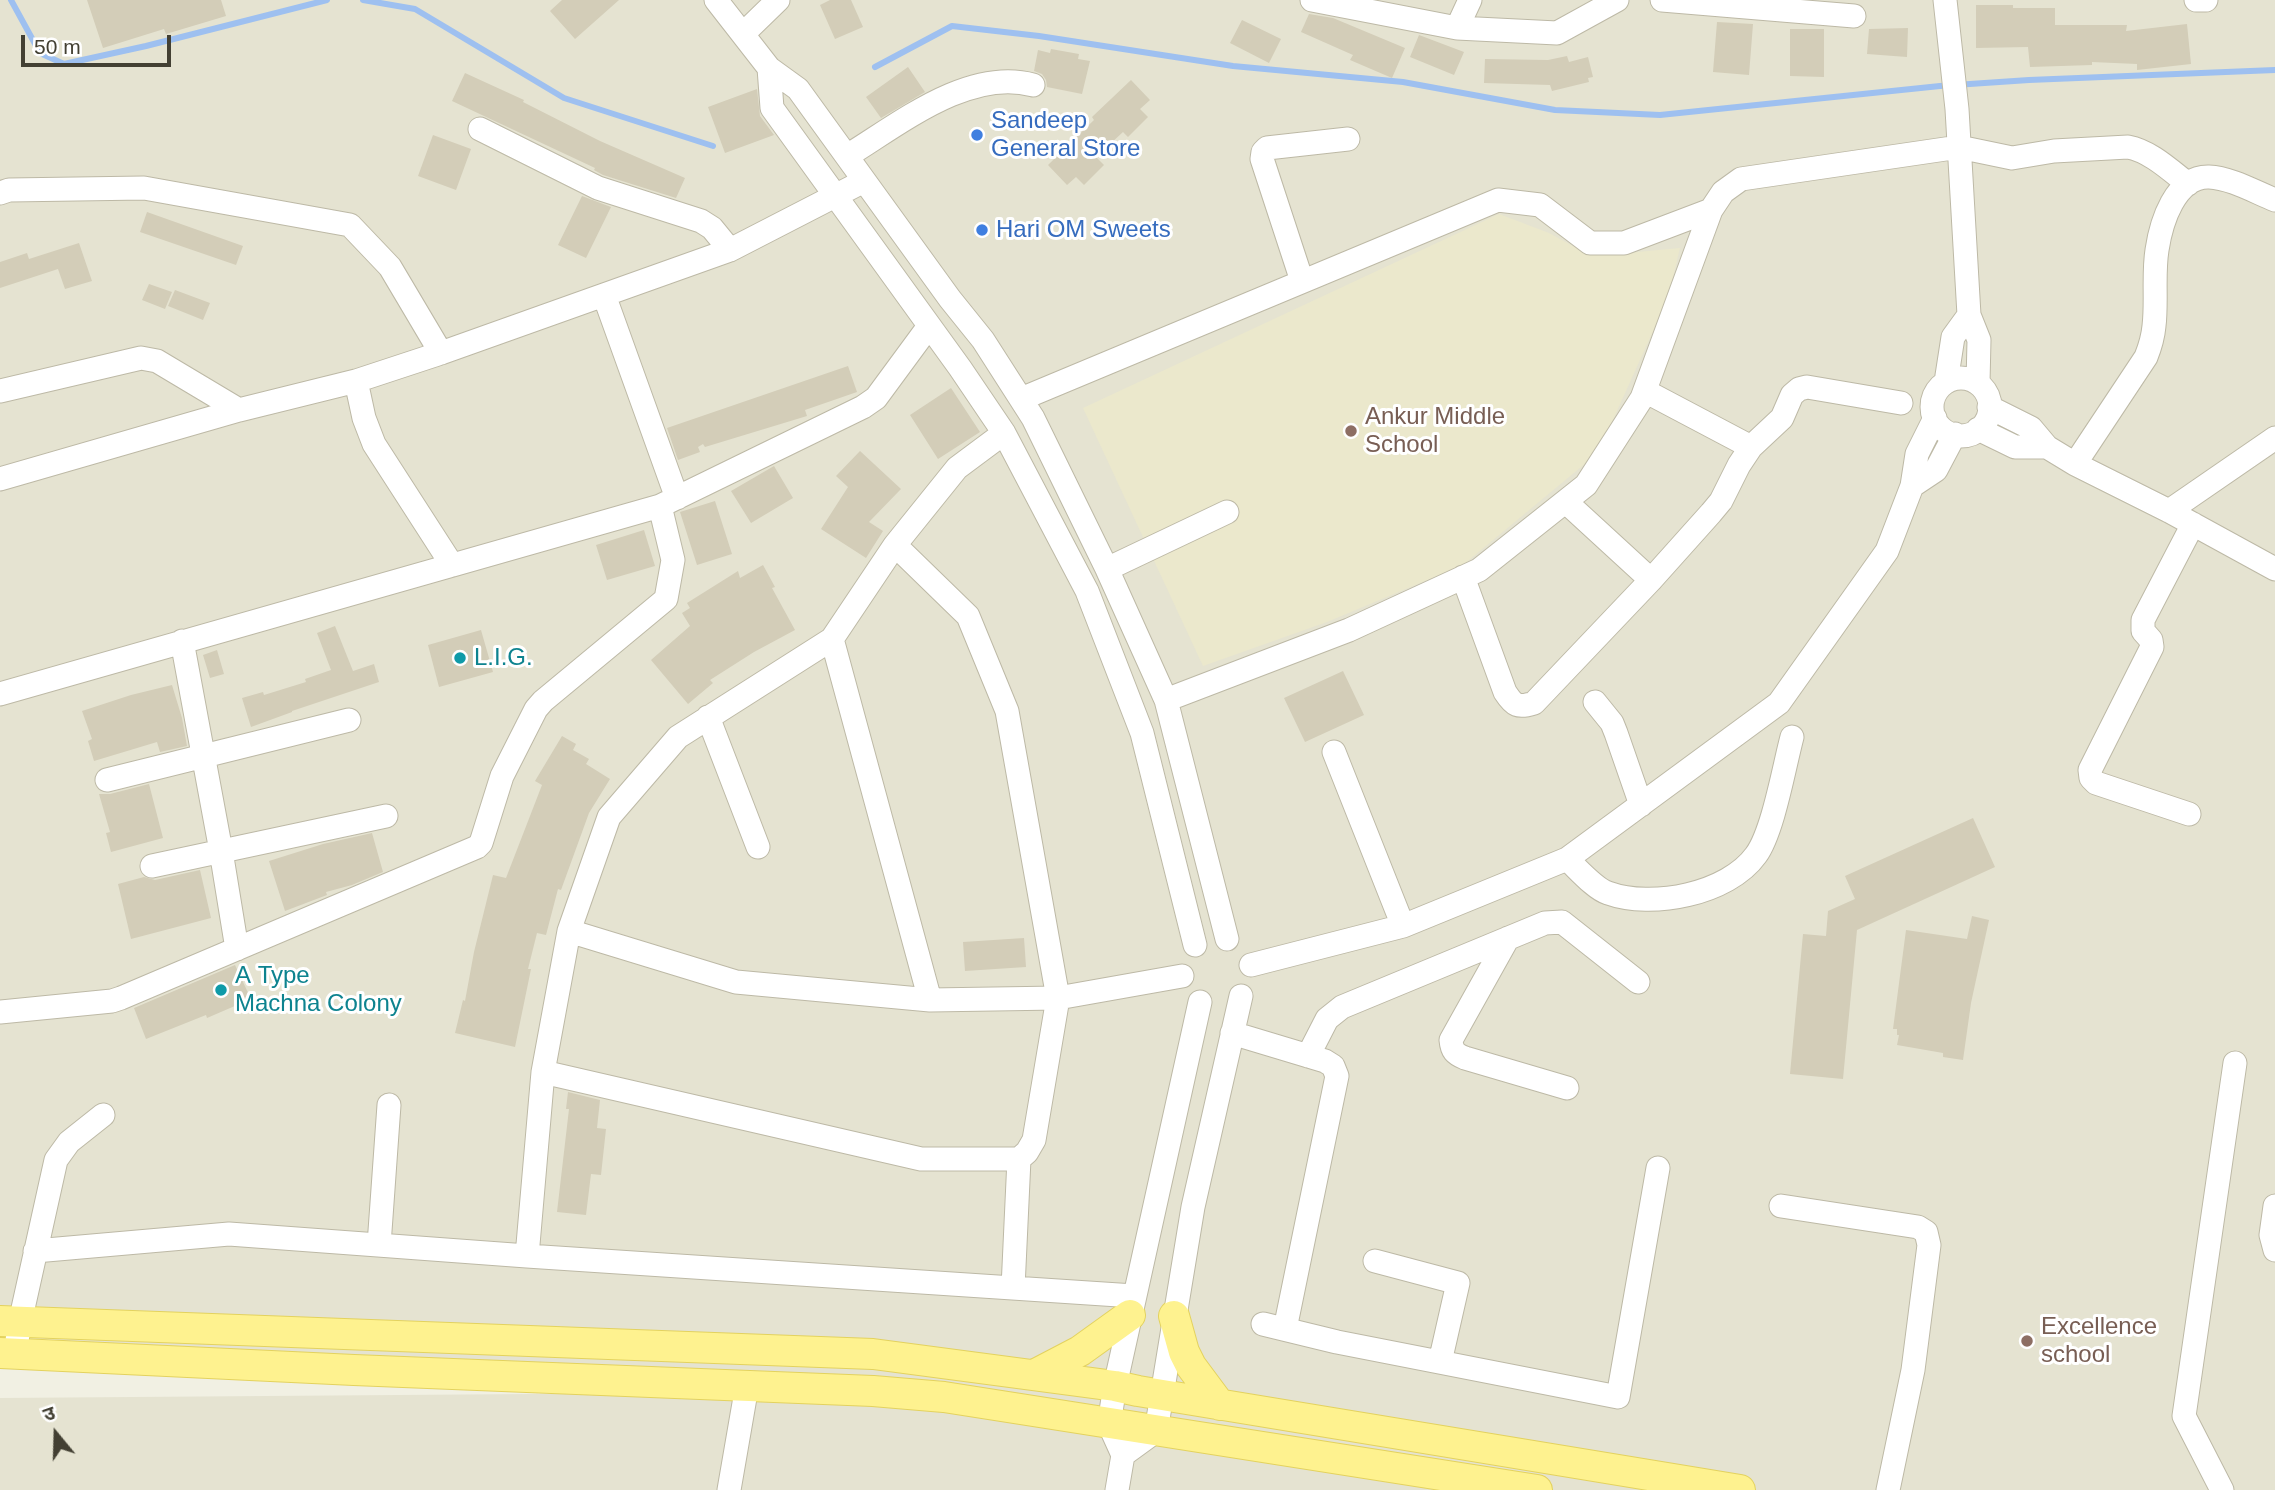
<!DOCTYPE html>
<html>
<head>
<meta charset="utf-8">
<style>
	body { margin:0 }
	#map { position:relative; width:2275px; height:1490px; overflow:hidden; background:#f1f0e3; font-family:Helvetica,"Noto Sans Devanagari",sans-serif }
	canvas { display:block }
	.north { position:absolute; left:21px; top:1399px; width:70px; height:70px; -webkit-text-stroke:5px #fff; paint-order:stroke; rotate:341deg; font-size:19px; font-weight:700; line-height:28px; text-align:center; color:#434033 }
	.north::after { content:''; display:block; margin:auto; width:24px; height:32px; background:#434033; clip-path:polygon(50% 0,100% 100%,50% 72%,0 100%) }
	.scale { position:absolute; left:21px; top:35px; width:150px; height:32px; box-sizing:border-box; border:4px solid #434033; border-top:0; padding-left:9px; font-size:21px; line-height:24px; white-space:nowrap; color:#434033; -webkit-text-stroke:5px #fff; paint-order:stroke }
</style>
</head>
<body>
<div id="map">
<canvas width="2275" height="1490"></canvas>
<div class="north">उ</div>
<div class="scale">50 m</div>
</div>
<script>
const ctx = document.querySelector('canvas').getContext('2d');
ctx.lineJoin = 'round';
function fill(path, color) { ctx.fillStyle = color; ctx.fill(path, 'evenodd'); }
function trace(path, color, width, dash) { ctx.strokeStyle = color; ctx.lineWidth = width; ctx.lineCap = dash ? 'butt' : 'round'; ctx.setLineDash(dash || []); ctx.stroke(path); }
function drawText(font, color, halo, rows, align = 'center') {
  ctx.font = font + ' Helvetica,sans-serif'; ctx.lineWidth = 6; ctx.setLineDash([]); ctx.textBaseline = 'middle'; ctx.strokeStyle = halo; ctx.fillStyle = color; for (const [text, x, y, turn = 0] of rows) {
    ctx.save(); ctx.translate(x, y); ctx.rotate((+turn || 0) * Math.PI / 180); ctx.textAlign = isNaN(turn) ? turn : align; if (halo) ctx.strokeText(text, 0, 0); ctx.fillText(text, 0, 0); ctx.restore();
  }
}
const residential = new Path2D(`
	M0,0H2275V1490H0V1398L663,1393L0,1335Z`);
const education = new Path2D(`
	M1499,214L1549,233L1582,251L1616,254L1680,248L1668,298L1598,453L1463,565L1327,622L1203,666L1083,408Z`);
const stream = new Path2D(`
	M11,0L40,53L64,64L146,46L327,0
	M363,0L415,9L564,98L713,146
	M875,67L952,26L1039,36L1233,66L1403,82L1555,110L1660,115L1940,86L2029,80L2275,70`);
const building = new Path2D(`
	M87,0H221L226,16L166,34L164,29L103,48Z
	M562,0H619L575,39L550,11Z
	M830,0H851L863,27L835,39L820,5Z
	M1976,5H2013V8H2055V25H2127L2126,31L2187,24L2191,64L2137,70V64L2092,62V65L2030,67L2028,47L1976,48Z
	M1309,14L1333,18L1405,48L1392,78L1350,60L1353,55L1301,32Z
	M1242,20L1281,39L1269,63L1230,43Z
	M1717,22L1753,24L1749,75L1713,72Z
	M1908,28L1907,57L1867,54L1869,29Z
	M1790,29H1824V77L1790,76Z
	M1419,35L1464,52L1454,75L1410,57Z
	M1051,49L1079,54L1078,59L1090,61L1082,94L1047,87L1046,80L1042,74L1034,71L1038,50L1050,53Z
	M1567,56L1569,62L1588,57L1593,77L1588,78L1589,82L1552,91L1550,85L1484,83L1485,59L1548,60Z
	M908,67L925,92L881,118L866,97Z
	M465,73L524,100L523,102L600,141L685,178L676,198L603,175L594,170L595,168L452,101Z
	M1131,80L1150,100L1140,109L1148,117L1128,137L1123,132L1096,157L1104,165L1084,185L1076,177L1067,185L1048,165L1094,120L1092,117Z
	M757,89L760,116L774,135L725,153L708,107Z
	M433,135L471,149L456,190L418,176Z
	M582,196L611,207L586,258L558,245Z
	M147,212L243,246L236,265L140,232Z
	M79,243L92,281L65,289L58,269L0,288V262L27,253L29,259Z
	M149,284L172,292L165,309L142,300Z
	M175,290L210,303L203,320L168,306Z
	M848,366L857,392L805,410L807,416L705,447L703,444L698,447L700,452L678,460L667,428Z
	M951,388L980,432L938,459L910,415Z
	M860,451L901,489L869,522L883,531L866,558L821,529L848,487L836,476Z
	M774,466L793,498L751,523L731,491Z
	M715,501L732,554L697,565L680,512Z
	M644,530L655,566L607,580L596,545Z
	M763,565L775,587L772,588L795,630L754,652L710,680L713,683L688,704L651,660L690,626L682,613L690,608L687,603L738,571L740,578Z
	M335,626L353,671L374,664L379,682L292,711V712L251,727L242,698L263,692L264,695L306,682L305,679L331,670L317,633Z
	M481,630L493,672L439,687L428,645Z
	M217,650L224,674L210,678L203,655Z
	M1343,671L1364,715L1305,742L1284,698Z
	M172,685L182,718L187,746L160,752L157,742L94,761L88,741L92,739L82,711L131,695Z
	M562,736L576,744L573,750L589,759L586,764L610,779L589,813L561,890L558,889L546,935L537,933L528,969H531L515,1047L455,1033L463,1000L465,1001L474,952L493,875L506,878L542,785L535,781Z
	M149,784L163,838L111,852L106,833L110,832L99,794H110Z
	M1973,818L1995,867L1857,930L1843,1079L1790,1074L1803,934L1826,936L1828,911L1855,899L1845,876Z
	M372,833L383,872L352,885L326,892L327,895L285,911L269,861L323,844Z
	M200,870L211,918L131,939L118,884L144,877L155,880Z
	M1972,916L1989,920L1971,1003L1963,1060L1943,1057V1053L1897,1045L1899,1035H1897V1029H1893L1906,930L1967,939Z
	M1024,938L1026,967L965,971L963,942Z
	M235,965L251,999L207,1018L206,1015L146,1039L134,1008Z
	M568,1092L600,1100L597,1128L606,1129L601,1175L591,1174L586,1215L557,1212L569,1109H566Z`);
const minor = new Path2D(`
	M716,0L769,68L798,89L950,299L983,340L1033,418L1107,569L1166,700L1227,939
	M1312,0L1457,28L1557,33L1617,0
	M1662,0L1854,16
	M1945,0L1957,109L1969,315L1979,340L1978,383
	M2196,0H2206
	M1457,28L1470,0
	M743,34L778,0
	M769,68L772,108L960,368L1004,433L1087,591L1142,733L1195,945
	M480,129L598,188L701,221L712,228L730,250
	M847,156C898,125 969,67 1033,85
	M0,193L9,190L144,188L350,225L390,267L441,353
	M1302,281L1262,159L1263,152L1267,148L1348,139
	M604,295L677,498
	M1932 407a29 29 0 1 1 58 0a29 29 0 1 1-58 0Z
	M356,381L364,418L374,444L452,565
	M1946,382L1953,337L1969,315
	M0,391L141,358L157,361L239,410
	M1645,391L1751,447
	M1021,399L1498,200L1540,205L1590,243H1624L1711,210
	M1989,407L2031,428L2047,447L2075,464L2169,511L2275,569
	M1978,429L2015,447H2047
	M2075,464L2146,357C2150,347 2153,337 2154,326C2157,301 2153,275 2157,250C2161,223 2175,176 2209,177C2231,178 2255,192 2275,200
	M0,479L239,410L356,381L441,353L730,250L864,181
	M1912,486L1936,470L1955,434
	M1566,502L1651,580
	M2169,511L2275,438
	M1107,569L1227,512
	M1463,577L1505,692C1514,706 1518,708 1534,703L1651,580L1711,513L1721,501L1739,465L1751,447L1782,418L1792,395L1799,389L1807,387L1901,403
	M832,639L930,1000
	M182,641L221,851L237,949
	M0,694L660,506L863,407L876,398L929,326
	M1166,700L1349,630L1479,570L1586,485L1642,398L1711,210L1723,192L1741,179L1959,147L2012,158L2054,151L2128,147C2150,151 2170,170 2188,184
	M1595,702L1612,723L1616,733L1641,805
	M708,717L758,847
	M1334,752L1403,926
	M107,780L349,720
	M2189,814L2096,783L2091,778L2090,770L2152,647L2151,640L2143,631V620L2193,524
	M1567,859C1577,868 1595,889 1608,893C1652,909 1728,894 1756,855C1773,832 1784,767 1792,737
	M152,866L386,816
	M569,931L736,982L930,1000L1058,998L1182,976
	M1508,938L1451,1040C1452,1051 1455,1054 1465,1058L1567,1088
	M1251,965L1403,926L1567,859L1779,703L1887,551L1912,486L1917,454L1935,418
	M0,1012L112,1001L121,998L477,847L481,843L502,776L536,709L543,701L666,599L673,560L660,506
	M1232,1033L1325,1061L1333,1066L1337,1076L1285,1329
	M1308,1056L1327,1019L1342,1007L1545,923L1562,922L1638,982
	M543,1072L921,1159H1019L1027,1152L1034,1140L1058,998L1007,711L968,616L895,545
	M1781,1206L1918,1227L1926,1232L1929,1245L1913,1370L1888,1490
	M2275,1206L2271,1235L2275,1250
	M379,1245L389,1105
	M35,1251L229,1234L527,1256L1134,1296
	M527,1256L543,1072L569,931L609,817L678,737L832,639L895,545L957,468L1004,433
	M1375,1261L1458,1283L1440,1362
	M1013,1288L1019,1159
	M1263,1324L1337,1342L1618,1397L1658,1168
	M15,1353L20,1322L56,1160L69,1142L103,1115
	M1123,1455L1156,1431L1193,1207L1241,996
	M729,1490L747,1386
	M1117,1490L1123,1455L1109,1424L1115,1386L1200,1002
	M2222,1490L2184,1416L2235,1063`);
const major = new Path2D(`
	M1174,1316L1184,1352L1191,1366L1220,1405
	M0,1321L873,1354L1115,1386L1138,1391L1740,1490
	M0,1353L354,1370L873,1391L944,1397L1537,1490
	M1034,1375L1080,1351L1130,1315`);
const markers = [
	[977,135,7,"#3f7fe0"],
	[982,230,7,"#3f7fe0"],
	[1351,431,7,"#8d6e63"],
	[460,658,7,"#0f9aa8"],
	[221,990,7,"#0f9aa8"],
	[2027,1341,7,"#8d6e63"]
];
const shopNames = [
	["Sandeep",991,121],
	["General Store",991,149],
	["Hari OM Sweets",996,230]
];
const educationNames = [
	["Ankur Middle",1365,417],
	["School",1365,445],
	["Excellence",2041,1327],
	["school",2041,1355]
];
const cultureNames = [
	["L.I.G.",474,658],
	["A Type",235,976],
	["Machna Colony",235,1004]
];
fill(residential, '#e5e3d1');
fill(education, '#ebe8cc');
trace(stream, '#9ec0f0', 6);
fill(building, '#d3cdb8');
trace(minor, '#bdb9a6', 25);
trace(major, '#e3d25f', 32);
trace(minor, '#fff', 23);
trace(major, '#fef28f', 30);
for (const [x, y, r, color] of markers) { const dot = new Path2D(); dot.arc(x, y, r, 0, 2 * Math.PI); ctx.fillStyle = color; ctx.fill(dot); trace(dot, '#fff', 2.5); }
drawText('24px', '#366cbe', '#fff', shopNames, 'left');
drawText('24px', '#785e54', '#fff', educationNames, 'left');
drawText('24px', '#0d838f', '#fff', cultureNames, 'left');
</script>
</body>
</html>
